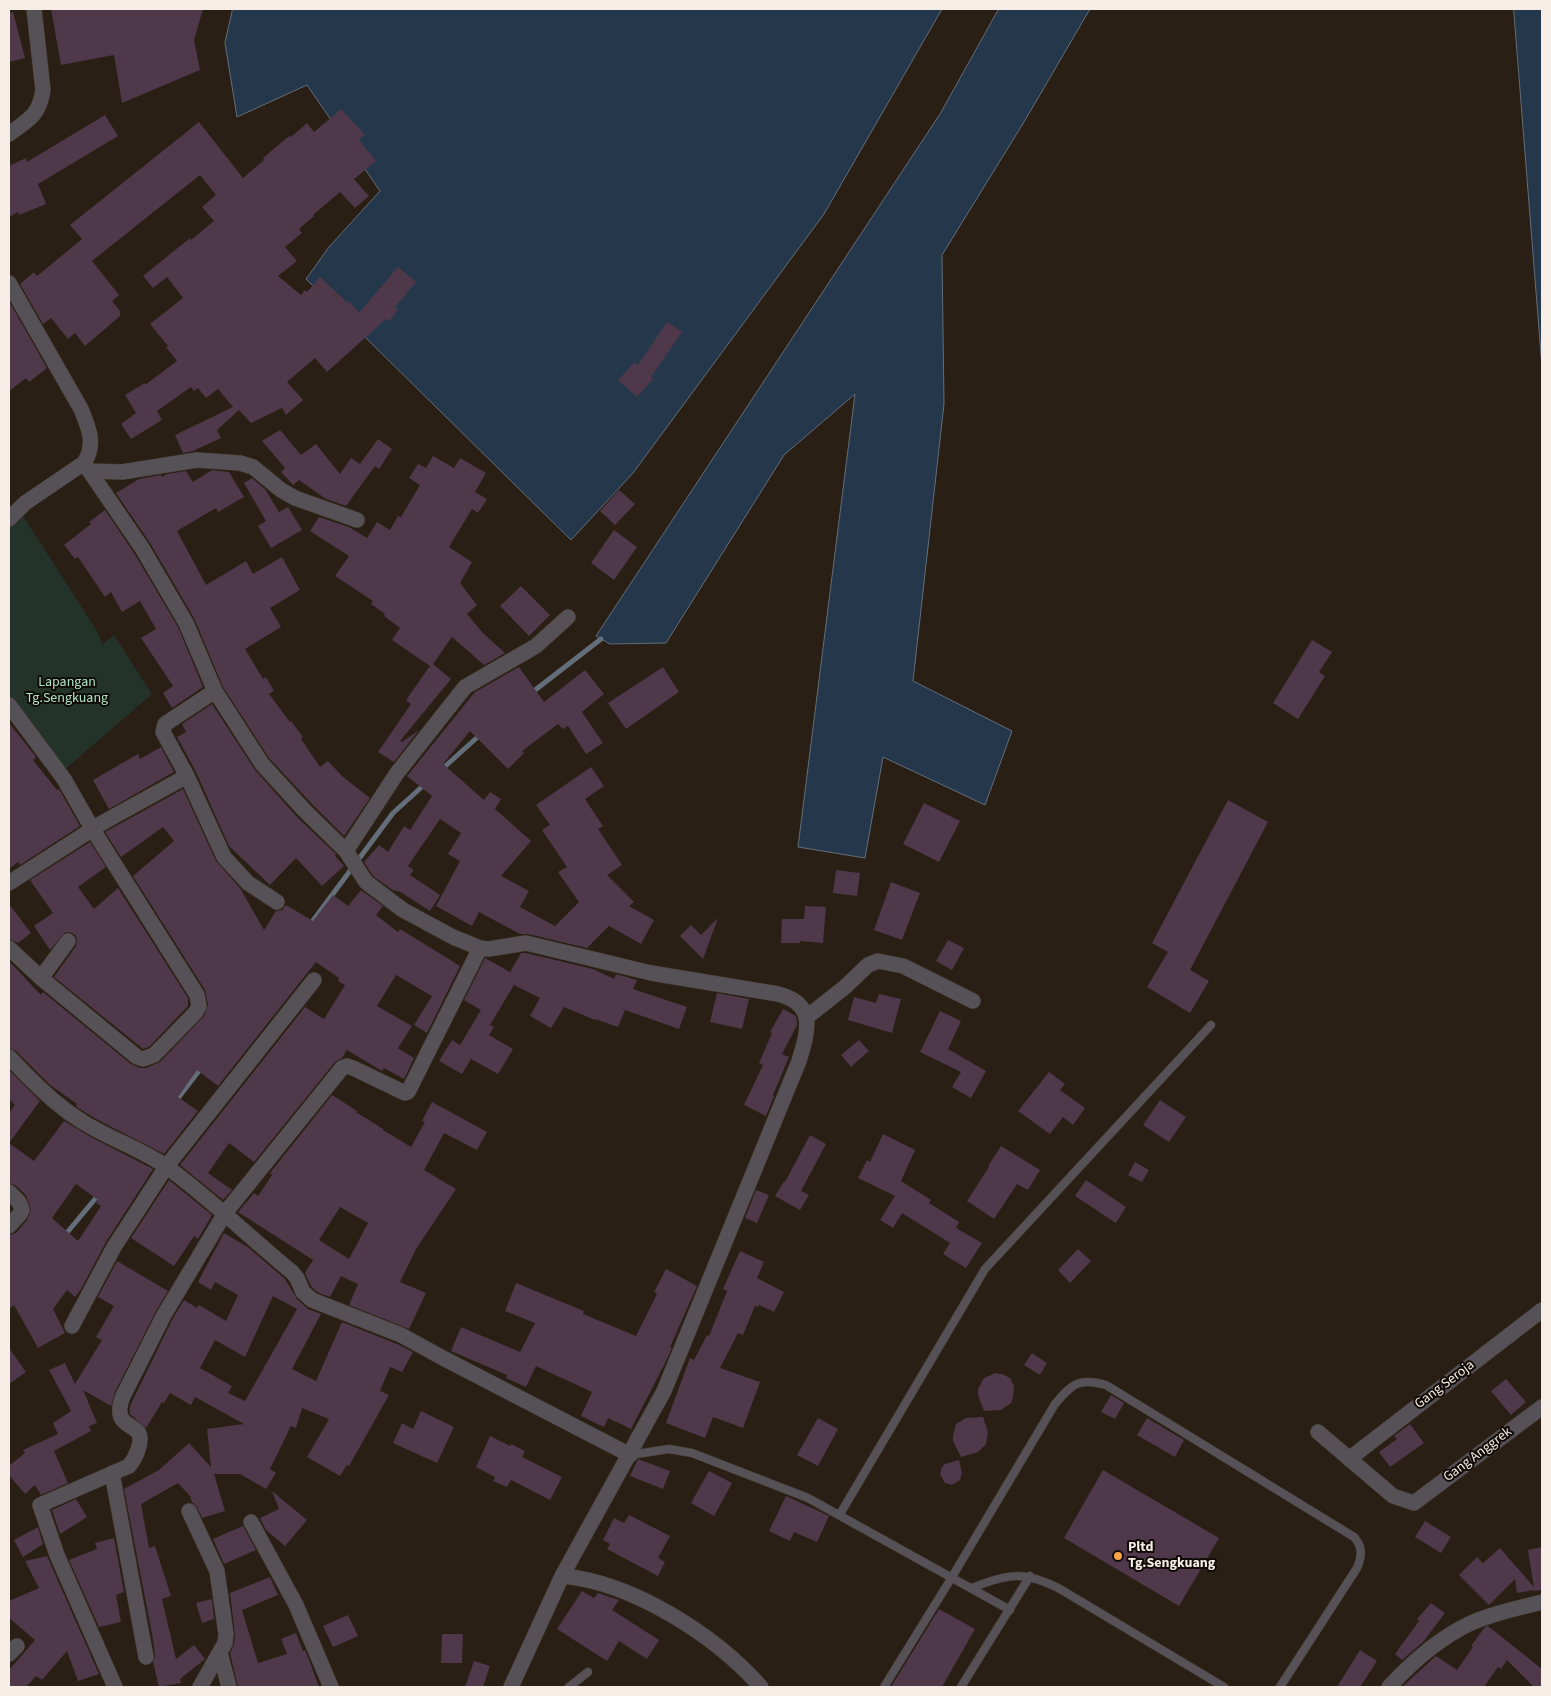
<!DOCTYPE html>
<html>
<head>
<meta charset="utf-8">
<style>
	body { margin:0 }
	#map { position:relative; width:1551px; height:1696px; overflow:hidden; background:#291f14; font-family:"Source Sans 3",sans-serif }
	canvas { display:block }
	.frame { position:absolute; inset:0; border:10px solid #f5ede6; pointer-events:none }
</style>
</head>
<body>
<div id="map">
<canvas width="1551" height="1696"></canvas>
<div class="frame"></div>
</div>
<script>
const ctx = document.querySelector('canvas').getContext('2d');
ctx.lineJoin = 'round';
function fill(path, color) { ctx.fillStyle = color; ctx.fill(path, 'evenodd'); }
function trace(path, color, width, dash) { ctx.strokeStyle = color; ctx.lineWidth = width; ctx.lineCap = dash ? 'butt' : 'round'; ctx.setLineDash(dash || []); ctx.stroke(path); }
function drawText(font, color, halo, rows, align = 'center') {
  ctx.font = font + ' "Source Sans 3",sans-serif'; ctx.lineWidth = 4; ctx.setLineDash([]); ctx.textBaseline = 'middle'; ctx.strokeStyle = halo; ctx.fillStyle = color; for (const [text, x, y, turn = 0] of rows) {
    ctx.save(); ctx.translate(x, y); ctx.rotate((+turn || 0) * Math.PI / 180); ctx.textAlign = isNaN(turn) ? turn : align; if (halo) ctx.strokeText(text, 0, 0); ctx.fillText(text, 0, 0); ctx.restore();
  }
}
const green = new Path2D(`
	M23,516L97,631L102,644L114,635L152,694L55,778L9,717V528Z`);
const water = new Path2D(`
	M233,9H942L824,214L633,473L571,540L306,279L329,247L380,191L307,85L237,117L225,43Z
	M999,9H1090L1024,122L942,255L944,404L913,681L1012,731L985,805L883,757L865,858L798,847L855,394L784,455L666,643L610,644L596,636L940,114Z
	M1514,9H1542V367Z`);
const stream = new Path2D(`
	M530,694L601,639
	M441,770L481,734
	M309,926L393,813L425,784
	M175,1102L202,1067
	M65,1235L100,1193`);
const building = new Path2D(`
	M51,9H203L194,40L200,70L122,103L114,55L61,65Z
	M13,12L25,58L9,62V13Z
	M341,109L365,135L359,140L376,161L354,179L369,196L355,208L340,192L313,215L314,216L299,229L302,233L285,247L297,261L278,276L301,295L305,290L307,292L320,277L348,303L350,302L359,313L398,267L416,282L395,307L398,310L389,321L386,319L327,372L315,358L287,382L303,400L286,415L282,408L251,423L239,410L217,430L221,438L193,451L183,453L175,435L233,407L218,389L206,398L198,388L194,391L191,387L157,411L162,420L131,439L121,424L136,413L125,395L145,383V385L177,361L166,347L168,346L150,324L183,298L167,277L153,288L143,276L190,238L191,240L214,221L202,207L216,195L200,175L92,261L119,295L112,301L120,311V316L85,346L75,333L68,339L51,318L43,324L20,284L34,272L37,276L82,239L70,225L199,122L243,178L264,160L263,158L289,136L291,137L307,123L314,132Z
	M105,115L118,136L38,184L46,204L19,215L18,212L9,217V166L26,158L27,162Z
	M9,301L47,368L29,382L26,378L9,391Z
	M667,322L682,332L651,377L653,379L637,397L618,380L635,362L638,365Z
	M280,430L301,455L316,444L340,474L351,458L360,464L378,439L392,449L379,469L375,466L346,506L326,499L299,480L293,485L281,472L285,468L262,441Z
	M433,456L454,468L460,458L486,473L475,492L487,499L478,513L472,509L449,547L472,562L460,583L477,605L467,614L483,633L505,653L484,665L452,637L433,664L451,679L400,741L402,742L419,730L394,762L378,752L411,704L406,700L430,666L392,640L400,628L384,616L385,614L371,604L373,601L335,576L349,556L310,531L319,517L349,527L367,538L377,522L390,530L398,516L401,517L420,485L409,478L418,464L426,468Z
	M212,470L229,472L244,497L218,512L216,508L177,531L206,585L246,561L253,574L282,557L300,590L270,608L281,627L245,649L263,679L266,677L274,691L269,694L290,722L291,721L303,737L301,739L320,767L328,761L343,777L370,798L344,836L312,804L269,758L223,687L194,618L150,543L116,493L139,479L161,475L162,477L167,474L186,471L193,482Z
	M252,478L265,489L279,512L288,507L302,530L271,548L258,526L266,521L244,483Z
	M619,490L635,504L615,525L600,511Z
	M105,510L134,553L178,627L203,687L172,708L163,693L173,686L141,638L156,629L140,601L122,612L111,592L105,597L78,557L75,559L64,545L91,524L89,522Z
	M614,530L637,547L614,580L591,563Z
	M521,586L550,615L529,636L500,606Z
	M1312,640L1332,652L1319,672L1325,676L1298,719L1273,703Z
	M519,667L544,702L585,670L604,694L582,712L603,743L586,754L568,726L563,729L558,724L522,751L524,753L508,769L470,731L443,764L484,800L490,792L501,799L495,809L531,841L501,876L529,891L520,907L555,926L579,902L558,872L567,867L542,830L550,825L536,805L591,767L604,786L585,799L603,826L598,829L622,865L607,875L634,902L629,906L654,920L641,944L609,926L587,948L528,934H520L479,912L472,926L436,906L460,861L448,854L461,833L440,819L408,866L414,870L410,875L440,895L430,911L399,891L398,892L395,890L394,891L373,876L364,862L379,845L388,852L404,826L410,830L432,796L407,776L475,692Z
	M663,667L679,692L626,729L608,703Z
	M212,704L255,770L298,818L336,854L335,856L344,866L322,886L296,858L270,885L229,846L196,772L177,737L186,732L182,724Z
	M9,723L36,757L33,760L57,790L59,789L80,826L20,865L18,862L9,869Z
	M161,747L174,772L109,809L93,780L138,754L140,759Z
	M183,789L216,861L240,888L264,930L276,911L282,910L286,905L313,921L333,895L348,906L361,890L383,906L376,915L398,932L400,929L460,966L427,1033L414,1025L432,996L396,975L377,1006L412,1026L398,1048L414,1058L404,1079L384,1068L382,1071L347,1050L342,1058L335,1062L254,1162L229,1143L208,1173L232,1190L223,1200L180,1165L305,1007L324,1019L345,985L338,981L339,978L316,962L218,1086L197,1070L178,1097L198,1111L164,1154L98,1120L78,1108L76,1106L77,1104L50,1085L16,1051L9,1048V961L41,995L43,992L131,1064L140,1068H146L160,1062L204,1016L208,1005L205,990L133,876L174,841L163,827L121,857L105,832Z
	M1228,800L1268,822L1190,970L1209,981L1190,1013L1147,987L1168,952L1152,943Z
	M924,803L960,821L939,862L903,844Z
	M90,842L106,867L78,887L94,909L118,888L188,998V1006L149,1047L143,1049L54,977L76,946L77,938L74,934L69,932L64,933L50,950L34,926L53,913L30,880Z
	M836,870L860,873L857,896L833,893Z
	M891,882L920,893L902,940L874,930Z
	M9,904L31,933L18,943L9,939Z
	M805,906L826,907L823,943L800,941V943H781L782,919H804Z
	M718,918L703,959L680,936L691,925L701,935Z
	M948,940L964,948L952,970L936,961Z
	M521,953H526L593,969L614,979L616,974L637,980L633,989L687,1007L679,1029L625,1010L618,1027L595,1019V1020L564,1007L551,1028L530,1016L540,998L514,985L490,1025L494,1027L489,1035L513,1049L498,1074L471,1059L462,1074L439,1061L452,1040L460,1045L481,1010L464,1000L485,958L510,972Z
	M717,993L749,999L742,1029L710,1022Z
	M879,994L901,999L892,1033L848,1020L854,997L876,1003Z
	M783,1009L796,1016L797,1025L782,1054L789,1057L773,1095L774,1096L766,1116L744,1105L763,1065L759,1063L772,1033L770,1032Z
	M940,1011L961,1021L948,1049L986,1071L971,1098L952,1087L961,1072L920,1052Z
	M859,1040L869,1051L851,1067L841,1055Z
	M9,1070L40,1101L9,1143L34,1161L64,1121L89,1136L153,1169L106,1242L81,1289L75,1297L67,1290L53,1309L65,1333L38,1348L14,1305L9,1309V1235L16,1233L27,1220L31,1210L26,1195L15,1185L9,1183V1113L15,1105L9,1099ZM76,1184L98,1200L96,1203L101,1206L78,1241L52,1218Z
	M1049,1072L1065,1084L1060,1090L1085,1108L1073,1125L1063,1117L1050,1134L1018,1111Z
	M332,1095L357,1111L356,1112L383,1129V1130L411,1147L425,1122L422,1121L432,1102L487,1132L477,1150L444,1133L424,1170L456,1189L416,1249L400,1282L426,1293L409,1329L349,1305L358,1284L341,1276L330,1297L317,1292L311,1286L305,1273L313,1260L238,1212L254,1193L258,1196L272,1175L270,1173ZM340,1207L368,1223L349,1259L319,1240Z
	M1160,1100L1186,1117L1169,1142L1143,1125Z
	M883,1134L915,1150L901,1181L931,1200L929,1203L959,1222L956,1228L982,1243L966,1268L943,1254L950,1243L902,1213L893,1228L880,1220L895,1196L858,1178L867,1160L870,1162Z
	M810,1135L826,1144L801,1191L809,1195L800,1210L775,1196L784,1181L785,1182Z
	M1001,1146L1040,1170L1028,1190L1017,1184L994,1219L967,1201L989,1167L988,1166Z
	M1135,1162L1149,1170L1142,1182L1128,1175Z
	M169,1180L212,1215L198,1239L194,1236L174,1266L131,1238Z
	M1086,1180L1126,1207L1116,1223L1075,1196Z
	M756,1190L769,1195L757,1223L745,1218Z
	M224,1233L249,1248L285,1279L297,1299L308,1309L321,1314L292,1369L316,1381L342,1322L397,1344L413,1352L402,1372L390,1367L380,1391L389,1395L349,1466L347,1465L340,1476L307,1457L329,1419L302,1408L296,1428L291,1426L270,1469L276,1473L266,1489L240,1474H214L225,1511L202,1518L197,1507L192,1502L190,1496L178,1483L141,1504L149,1548L155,1546L171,1596L162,1599L176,1659L194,1645L205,1659L180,1679L181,1683L159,1687L153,1662L155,1656L153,1639L124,1489L159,1470L189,1443L211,1467L207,1429L244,1424L195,1397L191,1405L170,1393L164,1403L162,1402L146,1428L130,1414V1406L172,1320L184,1300L197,1308L199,1305L226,1321L238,1295L215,1282L211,1290L198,1282ZM273,1296L297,1309L245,1401L228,1393L232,1386L200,1368L215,1340L245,1357Z
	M1078,1249L1091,1261L1070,1283L1058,1270Z
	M740,1251L764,1262L757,1278L784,1292L774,1312L759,1305L758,1307L755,1306L743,1335L738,1333L720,1368L760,1382L743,1428L713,1417L705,1438L666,1423L690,1358L694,1360L707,1335L709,1336L727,1291L723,1289Z
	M117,1261L168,1291L156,1311L115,1392L111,1406L83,1390L97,1423L89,1426L91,1431L54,1451L68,1483L41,1495L35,1485L25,1494L9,1475V1466L25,1453L23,1450L58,1434L53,1423L71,1411L49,1370L65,1363L75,1384L102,1340L96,1337L114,1306L98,1297Z
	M666,1269L697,1286L670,1347L672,1348L665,1363L631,1429L608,1418L604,1427L581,1416L592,1392L536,1366L526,1387L506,1378L507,1375L451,1351L461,1327L520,1352L535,1323L505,1311L516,1283L584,1311L583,1314L636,1336L657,1294L654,1292Z
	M9,1348L26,1372L9,1384Z
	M1032,1353L1047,1363L1040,1375L1024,1365Z
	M995,1373L1002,1374L1010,1378L1014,1386L1013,1398L1011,1403L1001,1410L984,1411L978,1395V1389L984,1378Z
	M1506,1379L1526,1402L1511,1415L1491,1391Z
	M1111,1395L1124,1403L1115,1419L1101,1412Z
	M421,1411L454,1427L437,1463L393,1443L402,1423L413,1429Z
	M983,1417L988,1432L986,1444L978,1452L961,1457L953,1441V1435L956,1424L966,1418Z
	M818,1418L838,1429L818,1466L797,1455Z
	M1147,1418L1184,1440L1175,1457L1137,1435Z
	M1410,1424L1424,1443L1390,1467L1379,1452L1397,1439L1394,1436Z
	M490,1436L510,1446L511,1444L525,1451L522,1457L562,1477L550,1500L511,1480L507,1487L493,1481L495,1477L476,1467Z
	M638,1459L670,1471L663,1489L630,1476Z
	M959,1460L962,1473L960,1480L952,1485L945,1483L940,1474L942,1467L945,1464Z
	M1103,1470L1219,1538L1179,1606L1064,1538Z
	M709,1471L732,1483L714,1516L691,1503Z
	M272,1491L307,1520L285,1546L266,1530L260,1518L279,1509Z
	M786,1496L829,1516L817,1542L794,1532L790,1541L769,1531Z
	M76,1499L87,1517L60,1534L52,1510Z
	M629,1515L670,1536L658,1558L665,1562L658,1576L607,1549L610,1544L603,1540L614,1518L624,1523Z
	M1425,1521L1451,1537L1441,1553L1415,1537Z
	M243,1526L256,1550L224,1564L213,1539Z
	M38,1527L43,1544L23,1557L14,1540Z
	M114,1538L124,1592L116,1595L121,1622L99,1627L69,1560L97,1549L95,1543Z
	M1542,1547V1590L1534,1591V1590L1517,1593L1515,1579L1489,1605L1459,1575L1477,1557L1483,1563L1500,1548L1534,1587L1528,1550Z
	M47,1556L99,1674L78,1681L67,1651L42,1680L36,1676L26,1687H9V1670L35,1640L9,1618V1601L39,1588L25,1561Z
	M270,1577L278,1595L242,1610L258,1663L287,1654L281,1639L296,1633L303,1651L305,1650L311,1665L319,1687H238L230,1653L234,1644L235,1635L230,1593Z
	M582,1591L594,1598L598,1593L619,1600L612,1610L659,1640L647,1659L619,1641L607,1661L557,1629Z
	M212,1599L214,1619L202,1623L196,1603Z
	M1431,1603L1445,1613L1423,1642L1402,1660L1395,1654L1419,1621L1417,1619Z
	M939,1609L975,1629L942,1687H891Z
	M348,1615L358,1636L333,1647L323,1626Z
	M1488,1626L1542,1669V1687H1534L1507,1660L1501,1669L1498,1667L1484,1687H1402L1436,1656L1457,1670L1473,1647L1471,1646L1485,1627Z
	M442,1634H463L462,1663H441Z
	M1360,1650L1377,1661L1360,1687H1337Z
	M474,1661L490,1666L483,1687H465Z`);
const lane = new Path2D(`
	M630,1455L669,1449L692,1453L808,1498L1010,1610
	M840,1514L985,1269L1211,1025
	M972,1588C1009,1573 1024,1571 1060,1589L1224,1687
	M569,1687L588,1672
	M884,1687L952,1577L1055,1404C1072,1384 1079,1377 1106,1385L1354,1537C1363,1547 1362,1556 1357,1568L1280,1687
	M961,1687L1030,1576`);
const street = new Path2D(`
	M9,134C29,119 39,116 43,90L34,9
	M9,283L81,409C89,428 96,445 84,463
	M91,471L122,472L197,460L240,463L253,467L281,490L295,498L357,520
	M9,519L25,503L84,463L142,548L186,623L215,691L262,764L305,811L346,851L366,882L403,910L453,937L480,948L489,949L526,943L651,973L778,994C817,1004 808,1031 799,1061L664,1391L562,1576L511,1687
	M215,691L165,724L163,732L187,776L224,857L248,883L277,902
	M9,705L64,779L93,830L197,995L199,1006L196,1012L154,1055L143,1059L137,1057L41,978L68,941
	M346,851L397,773L465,687L536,646L568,617
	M9,883L102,823L187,776
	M9,948L41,978
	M807,1017L845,987L868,965L878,961L903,966L973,1001
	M9,1057C30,1079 56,1106 83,1122C110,1139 141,1149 167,1167C211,1199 250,1238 292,1272L297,1278L303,1292L312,1300L401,1335L443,1358L630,1455
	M9,1192L19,1202L22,1210L20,1214L9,1226
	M72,1326L114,1247L166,1167L314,980
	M1318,1432L1393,1496L1414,1503L1542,1407
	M1349,1459L1542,1310
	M112,1473L146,1657
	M189,1511L217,1571L226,1634L225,1643L200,1687
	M251,1522L296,1605L331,1687
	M562,1576C632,1582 715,1635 761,1687
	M220,1653L229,1687
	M9,1654L17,1646
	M115,1687L57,1555L40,1505L129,1466C135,1459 144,1441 138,1432C134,1427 126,1425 122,1419C118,1413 120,1403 123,1396L164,1315L225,1213L342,1068L347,1066L353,1068L405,1093L408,1092L480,948
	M1389,1687C1413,1661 1439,1638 1471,1623C1493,1613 1519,1608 1542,1602`);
const markers = [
	[1118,1556,5,"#f5a346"]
];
const parkNames = [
	["Lapangan",67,683],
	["Tg.Sengkuang",67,699]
];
const streetNames = [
	["Gang Seroja",1445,1385,-37],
	["Gang Anggrek",1478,1455,-37]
];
const poiNames = [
	["Pltd",1128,1548],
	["Tg.Sengkuang",1128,1564]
];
fill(green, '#23332a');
fill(water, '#25384b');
trace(water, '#636e7a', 1);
trace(stream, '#636e7a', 5);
fill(building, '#4e384a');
trace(lane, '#463c31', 9);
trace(street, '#463c31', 16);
trace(lane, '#555156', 8);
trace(street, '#555156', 15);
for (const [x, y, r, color] of markers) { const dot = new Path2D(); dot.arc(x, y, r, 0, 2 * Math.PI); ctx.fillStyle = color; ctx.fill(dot); trace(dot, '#0f0a06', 2); }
drawText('14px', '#afe5c5', '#0f0a06', parkNames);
drawText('14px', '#f5ede6', '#0f0a06', streetNames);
drawText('bold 14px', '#f5ede6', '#0f0a06', poiNames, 'left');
</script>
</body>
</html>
